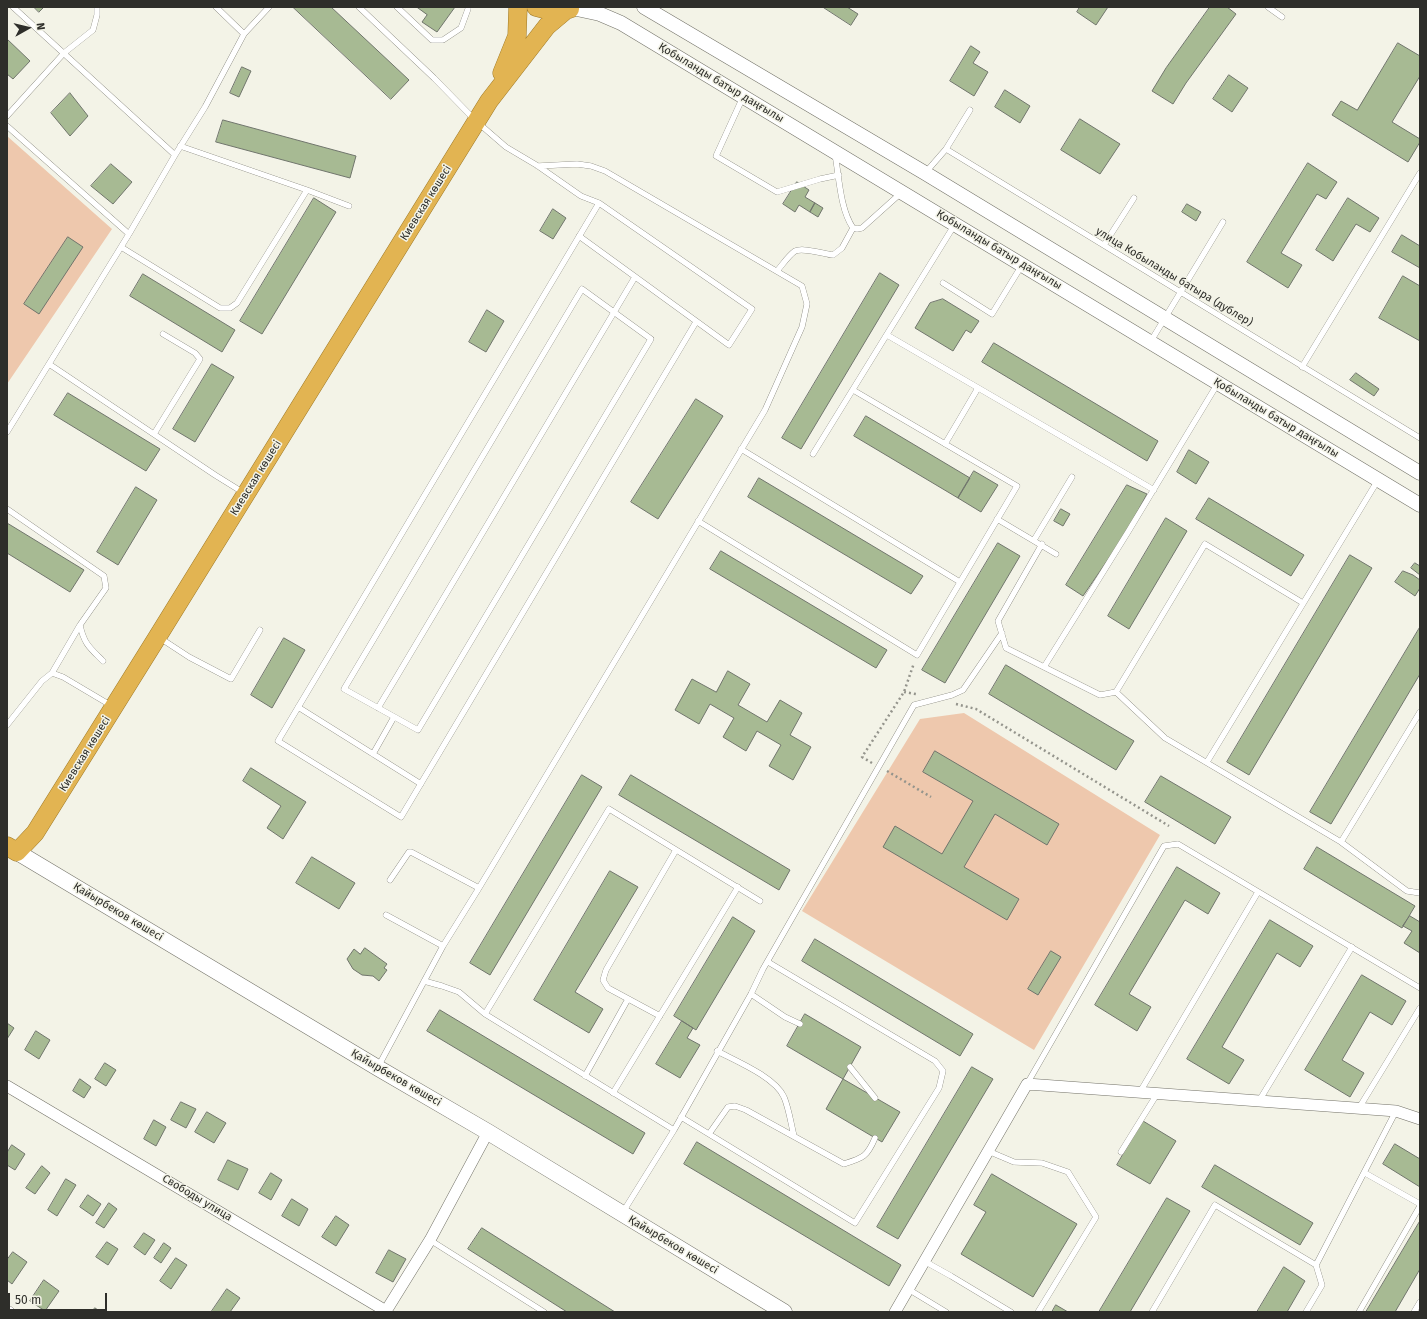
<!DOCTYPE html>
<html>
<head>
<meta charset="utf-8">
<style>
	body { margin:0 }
	#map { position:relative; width:1427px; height:1319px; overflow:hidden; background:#f3f3e7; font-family:"Fira Sans",sans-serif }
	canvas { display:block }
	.frame { position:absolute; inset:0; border:8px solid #2e2e2a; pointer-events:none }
	.north { position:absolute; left:8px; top:8px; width:40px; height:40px; -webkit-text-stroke:3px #f3f3e7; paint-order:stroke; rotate:82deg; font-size:11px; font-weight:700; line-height:16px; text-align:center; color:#2e2e2a }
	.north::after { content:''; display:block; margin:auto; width:14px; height:18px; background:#2e2e2a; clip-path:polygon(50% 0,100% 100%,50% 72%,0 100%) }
	.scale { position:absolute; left:8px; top:1293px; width:99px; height:18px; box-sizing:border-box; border:2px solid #2e2e2a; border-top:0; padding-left:5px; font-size:12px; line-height:14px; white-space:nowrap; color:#2e2e2a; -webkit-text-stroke:3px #f3f3e7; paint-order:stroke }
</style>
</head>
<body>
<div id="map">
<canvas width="1427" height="1319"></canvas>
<div class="frame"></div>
<div class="north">N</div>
<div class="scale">50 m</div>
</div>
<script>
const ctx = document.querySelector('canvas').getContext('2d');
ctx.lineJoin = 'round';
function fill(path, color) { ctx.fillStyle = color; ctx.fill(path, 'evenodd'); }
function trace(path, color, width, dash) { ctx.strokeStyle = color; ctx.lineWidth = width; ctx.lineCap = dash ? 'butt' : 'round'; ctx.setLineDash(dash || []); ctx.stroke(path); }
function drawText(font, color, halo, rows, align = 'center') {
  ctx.font = font + ' "Fira Sans",sans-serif'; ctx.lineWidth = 3; ctx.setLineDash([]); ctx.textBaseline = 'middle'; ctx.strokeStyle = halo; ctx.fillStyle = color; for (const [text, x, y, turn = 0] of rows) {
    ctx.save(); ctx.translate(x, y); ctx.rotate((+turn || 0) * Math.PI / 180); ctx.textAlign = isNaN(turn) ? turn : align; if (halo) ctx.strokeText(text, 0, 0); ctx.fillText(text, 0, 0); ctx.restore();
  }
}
const green = new Path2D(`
	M7,136L112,229L7,384Z
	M964,713L1160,835L1034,1050L802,911L920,719Z`);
const building = new Path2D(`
	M34,7H44L39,12Z
	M293,7H331L409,80L391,99Z
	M417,7H455L437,32L422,22L427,15Z
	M823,7H847L858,14L851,25Z
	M1080,7H1108L1096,25L1077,12Z
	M1210,7H1227L1236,14L1186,83L1173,104L1152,91L1166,68Z
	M7,39L30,61L13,79L7,74Z
	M1398,43L1420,56V76L1392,122L1420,139V142L1408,162L1332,115L1341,101L1357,110Z
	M971,46L980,52L973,63L988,72L974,96L950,81Z
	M242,67L251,71L239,97L230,93Z
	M1229,75L1248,88L1232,112L1213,99Z
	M1005,90L1030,106L1020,123L995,107Z
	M70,93L88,116L70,136L51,113Z
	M1080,119L1120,144L1100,174L1061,150Z
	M223,120L356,156L350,178L216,142Z
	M1308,163L1337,182L1326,199L1317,194L1281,253L1302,265L1288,288L1247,262Z
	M111,164L132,182L113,204L91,186Z
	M797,182L809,190L805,197L815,203L810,212L799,205L795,212L783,204Z
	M314,198L336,212L262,334L240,321Z
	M1348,198L1379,218L1370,232L1356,224L1333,261L1316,250Z
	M815,203L823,208L818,217L810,212Z
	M1187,204L1201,212L1196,221L1182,212Z
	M553,209L566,218L553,239L540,231Z
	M1402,235L1420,246V268L1392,252Z
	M68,237L83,247L39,314L24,304Z
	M880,273L899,285L801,449L782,438Z
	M143,274L235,330L222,352L130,296Z
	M1403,276L1420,286V341L1379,318Z
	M943,299L979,321L971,333L966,330L953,351L915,328L930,303Z
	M487,310L504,321L486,352L469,342Z
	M994,343L1158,441L1147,461L982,362Z
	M212,364L234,377L195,442L173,429Z
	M1356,373L1379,389L1374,396L1350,380Z
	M68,393L160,449L146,471L54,415Z
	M696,399L723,416L658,519L631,502Z
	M866,416L970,478L958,498L854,436Z
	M1189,450L1209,462L1196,484L1177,472Z
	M974,471L998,485L981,512L958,498Z
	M759,478L923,576L911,594L748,497Z
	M1127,485L1147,494L1124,536L1083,596L1066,585Z
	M136,487L157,500L118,565L97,552Z
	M1209,498L1304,555L1291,576L1196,519Z
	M1061,509L1070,514L1063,526L1054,521Z
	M1166,518L1187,531L1129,629L1108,616Z
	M7,523L84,570L70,592L7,553Z
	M998,543L1020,556L945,683L922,670Z
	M721,551L887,650L876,668L710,569Z
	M1350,555L1372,568L1249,775L1227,762Z
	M1415,563L1420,566V575L1411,568Z
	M1403,571L1413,575L1420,580V588L1415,596L1395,582Z
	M1420,627V674L1331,824L1310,812Z
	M284,638L305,650L272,708L251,695Z
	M1006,665L1134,741L1116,770L989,694Z
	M728,671L750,684L738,705L767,722L780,700L802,713L790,735L811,747L793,780L769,766L781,745L757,731L746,751L723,737L734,718L710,704L699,724L675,710L692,679L716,692Z
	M935,751L1059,824L1047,845L995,814L964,867L1019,899L1007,920L883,847L895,826L942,854L973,801L923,772Z
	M251,768L306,802L283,839L267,828L281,806L243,781Z
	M582,775L602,787L490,975L470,963Z
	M631,775L790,870L779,890L619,795Z
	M1161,776L1231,817L1215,844L1145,802Z
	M1317,847L1415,906L1402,928L1304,869Z
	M312,857L355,883L339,909L296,883Z
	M1177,867L1220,893L1208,914L1185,900L1129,994L1151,1007L1137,1031L1095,1005Z
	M610,871L638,887L575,992L603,1009L589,1033L534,1000Z
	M1410,916L1420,922V953L1404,943L1412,931L1403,926Z
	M733,917L755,931L696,1030L674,1016Z
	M1270,920L1313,946L1300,967L1277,953L1222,1047L1244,1060L1229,1084L1187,1059Z
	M815,939L973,1034L960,1056L802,961Z
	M365,948L387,964L384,968L387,970L379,981L373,976L362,975L353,969L347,959L354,949L360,954Z
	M1051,951L1061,957L1038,995L1028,989Z
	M1362,975L1406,1001L1392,1025L1370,1012L1342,1060L1364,1073L1350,1097L1305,1070Z
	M440,1010L645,1133L633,1154L427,1031Z
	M805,1014L861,1047L843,1079L900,1112L882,1142L826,1109L843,1079L787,1046Z
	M682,1021L693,1028L687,1038L700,1045L680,1078L656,1064Z
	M7,1023L14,1028L7,1039Z
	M36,1031L50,1040L39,1059L25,1050Z
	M105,1063L116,1070L106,1086L95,1079Z
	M972,1067L993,1079L898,1239L877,1227Z
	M80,1079L91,1087L84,1098L73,1091Z
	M181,1102L196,1109L186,1128L171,1120Z
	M207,1112L226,1123L214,1143L195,1132Z
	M154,1120L166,1127L156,1146L144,1139Z
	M1143,1121L1176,1141L1150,1184L1117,1165Z
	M697,1142L901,1265L889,1286L684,1164Z
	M1395,1144L1420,1159V1187L1383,1164Z
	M12,1145L25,1154L15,1170L7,1165V1153Z
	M228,1160L248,1169L238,1190L218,1180Z
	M1215,1165L1313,1223L1300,1245L1202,1187Z
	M42,1166L50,1173L35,1194L26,1188Z
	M271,1173L282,1180L271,1200L259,1193Z
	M992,1174L1077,1224L1033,1297L961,1254L986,1212L974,1205Z
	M66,1179L76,1185L57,1216L48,1210Z
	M88,1195L101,1204L93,1216L80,1207Z
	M1167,1198L1190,1211L1130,1312H1099Z
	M292,1199L308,1209L299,1226L282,1216Z
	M109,1203L117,1209L104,1228L96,1223Z
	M336,1216L349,1225L336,1246L322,1237Z
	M1420,1221V1269L1395,1312H1366Z
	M482,1228L615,1312H567L468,1249Z
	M144,1233L155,1240L145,1255L134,1247Z
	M107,1242L118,1249L108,1265L96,1257Z
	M164,1243L171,1248L161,1263L154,1258Z
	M389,1250L406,1259L393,1282L376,1273Z
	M13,1252L27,1262L12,1284L7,1280V1260Z
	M176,1258L187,1265L171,1289L160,1281Z
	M1284,1267L1305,1281L1287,1312H1257Z
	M44,1280L59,1291L45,1311L30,1301Z
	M227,1289L240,1298L230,1312H213L212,1311Z
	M1056,1305L1068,1312H1052Z
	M95,1308L101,1312H92Z`);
const path = new Path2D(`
	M904,692L916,694
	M956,704L976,709L1169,826
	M872,763L862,757L904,692L914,663
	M887,771L931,797`);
const service = new Path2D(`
	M216,7L244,34L269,7
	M359,7L434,78L476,121L506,147L538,166L581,196L599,203L752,309L729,345L579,236
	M397,7L432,40H443L461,28L468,9
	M1268,7L1282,17
	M743,97L716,156L777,192L820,179L839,175
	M7,116L64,53L93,30L97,15V7
	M7,126L129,234
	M946,149L970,110
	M835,154C839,176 840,209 853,228
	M175,155L205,107L244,34
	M926,172L946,149L1420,438
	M307,190L349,206
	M599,203L278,741L401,817L696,322
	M1104,245L1134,198
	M121,247L220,308H230L237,303L307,190L180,146
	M777,271C783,264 788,256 795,251C803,247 824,254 833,255L842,248L853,228L857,229L862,228L901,193
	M943,283L992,314L1022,265
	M582,289L651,339L418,730L344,689Z
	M887,335L1154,490
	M1151,341L1223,222
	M49,364L215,475L244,493
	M1302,367L1420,173
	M7,432L129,234L175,155L13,7
	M154,434L200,359L195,353L163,334
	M945,444L978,388
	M741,449L960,582
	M813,454L955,224
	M7,509L104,576L106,588L80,625C84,644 90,648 103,661
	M997,519L1056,554
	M698,521L917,655L1017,486L853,390
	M1034,540L1072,477
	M1042,544L998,621L1006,648L1100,695L1116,692L1165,738L1341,842L1407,891L1420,893
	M160,638L189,657L231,679L260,630
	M1044,667L1128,532L1218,383
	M52,673L80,625
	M1116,692L1205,544L1303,603
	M298,707L421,784
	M378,708L635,277
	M7,725L42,681L52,673L63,677L112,706
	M373,754L394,717
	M1207,762L1378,480
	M1341,842L1420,712
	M390,880L409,852H411L479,888
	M386,915L443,946
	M424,981L442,986L459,992L485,1014L674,1130
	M751,994L785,1017L800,1024
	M485,1014L609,809L760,901
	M660,1016L608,988L603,980L606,970L676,850
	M717,1051C736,1061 775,1077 784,1097C789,1109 791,1124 794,1136
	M378,1067L443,946L479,888L765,410L802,327L807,304L802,286L605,171L591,166L577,164L538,166
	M850,1067L875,1098
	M585,1076L628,999
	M1027,1084L1164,846L1178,844L1420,988
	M1140,1092L1258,892
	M613,1093L738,887
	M1259,1101L1352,947
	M1359,1108L1420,1008
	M681,1117L855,1223L939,1088L943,1071L935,1061L768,962
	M709,1134L728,1107L735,1106L746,1110L844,1164C863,1158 867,1157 875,1138
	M988,1151L1014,1162L1042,1163L1068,1172L1096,1217L1038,1312
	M1121,1152L1157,1094
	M1365,1173L1420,1204
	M623,1212L674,1130L751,994L763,969L914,705L952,695L963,690L1002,633
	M430,1240L544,1312
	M924,1261L951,1276L1011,1312
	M908,1289L946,1312
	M1152,1312L1215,1205L1316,1265
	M1306,1312L1322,1285L1316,1265L1396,1111
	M1359,1312L1420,1206
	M1414,1312L1420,1302`);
const minor = new Path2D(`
	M7,1086L386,1311L430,1240L488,1132
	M7,1311L9,1312
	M895,1312L1027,1084L1396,1111L1420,1119`);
const tertiary = new Path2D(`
	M644,7L925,173L1420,473
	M572,8L600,14L621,23L1420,505`);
const secondary = new Path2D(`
	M17,852L378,1068L488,1132L784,1312`);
const trunk = new Path2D(`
	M536,7L551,11L570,9
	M502,73L517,36L518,7
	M7,846L17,852L35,833L158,636L489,101L547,26L566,10`);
const streetNames = [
	["Қобыланды батыр даңғылы",721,83,31],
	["Киевская көшесі",426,203,-58],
	["Қобыланды батыр даңғылы",999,250,31],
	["улица Кобыланды батыра (дублер)",1174,277,31],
	["Қобыланды батыр даңғылы",1276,418,31],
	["Киевская көшесі",256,478,-58],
	["Киевская көшесі",85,754,-58],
	["Қайырбеков көшесі",118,912,31],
	["Қайырбеков көшесі",396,1078,30],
	["Свободы улица",197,1198,31],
	["Қайырбеков көшесі",673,1245,31]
];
fill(green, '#eec8ad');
fill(building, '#a7ba93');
trace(building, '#70756c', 1);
trace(service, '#737268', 6);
trace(minor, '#737268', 12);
trace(tertiary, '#737268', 15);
trace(secondary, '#737268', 17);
trace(trunk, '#9e7928', 19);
trace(path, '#94948c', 2.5, [2, 3]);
trace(service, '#fff', 5.5);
trace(minor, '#fff', 11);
trace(tertiary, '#fff', 14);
trace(secondary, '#fff', 16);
trace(trunk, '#e2b452', 18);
drawText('11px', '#2e2e2a', '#f3f3e7', streetNames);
</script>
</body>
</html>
